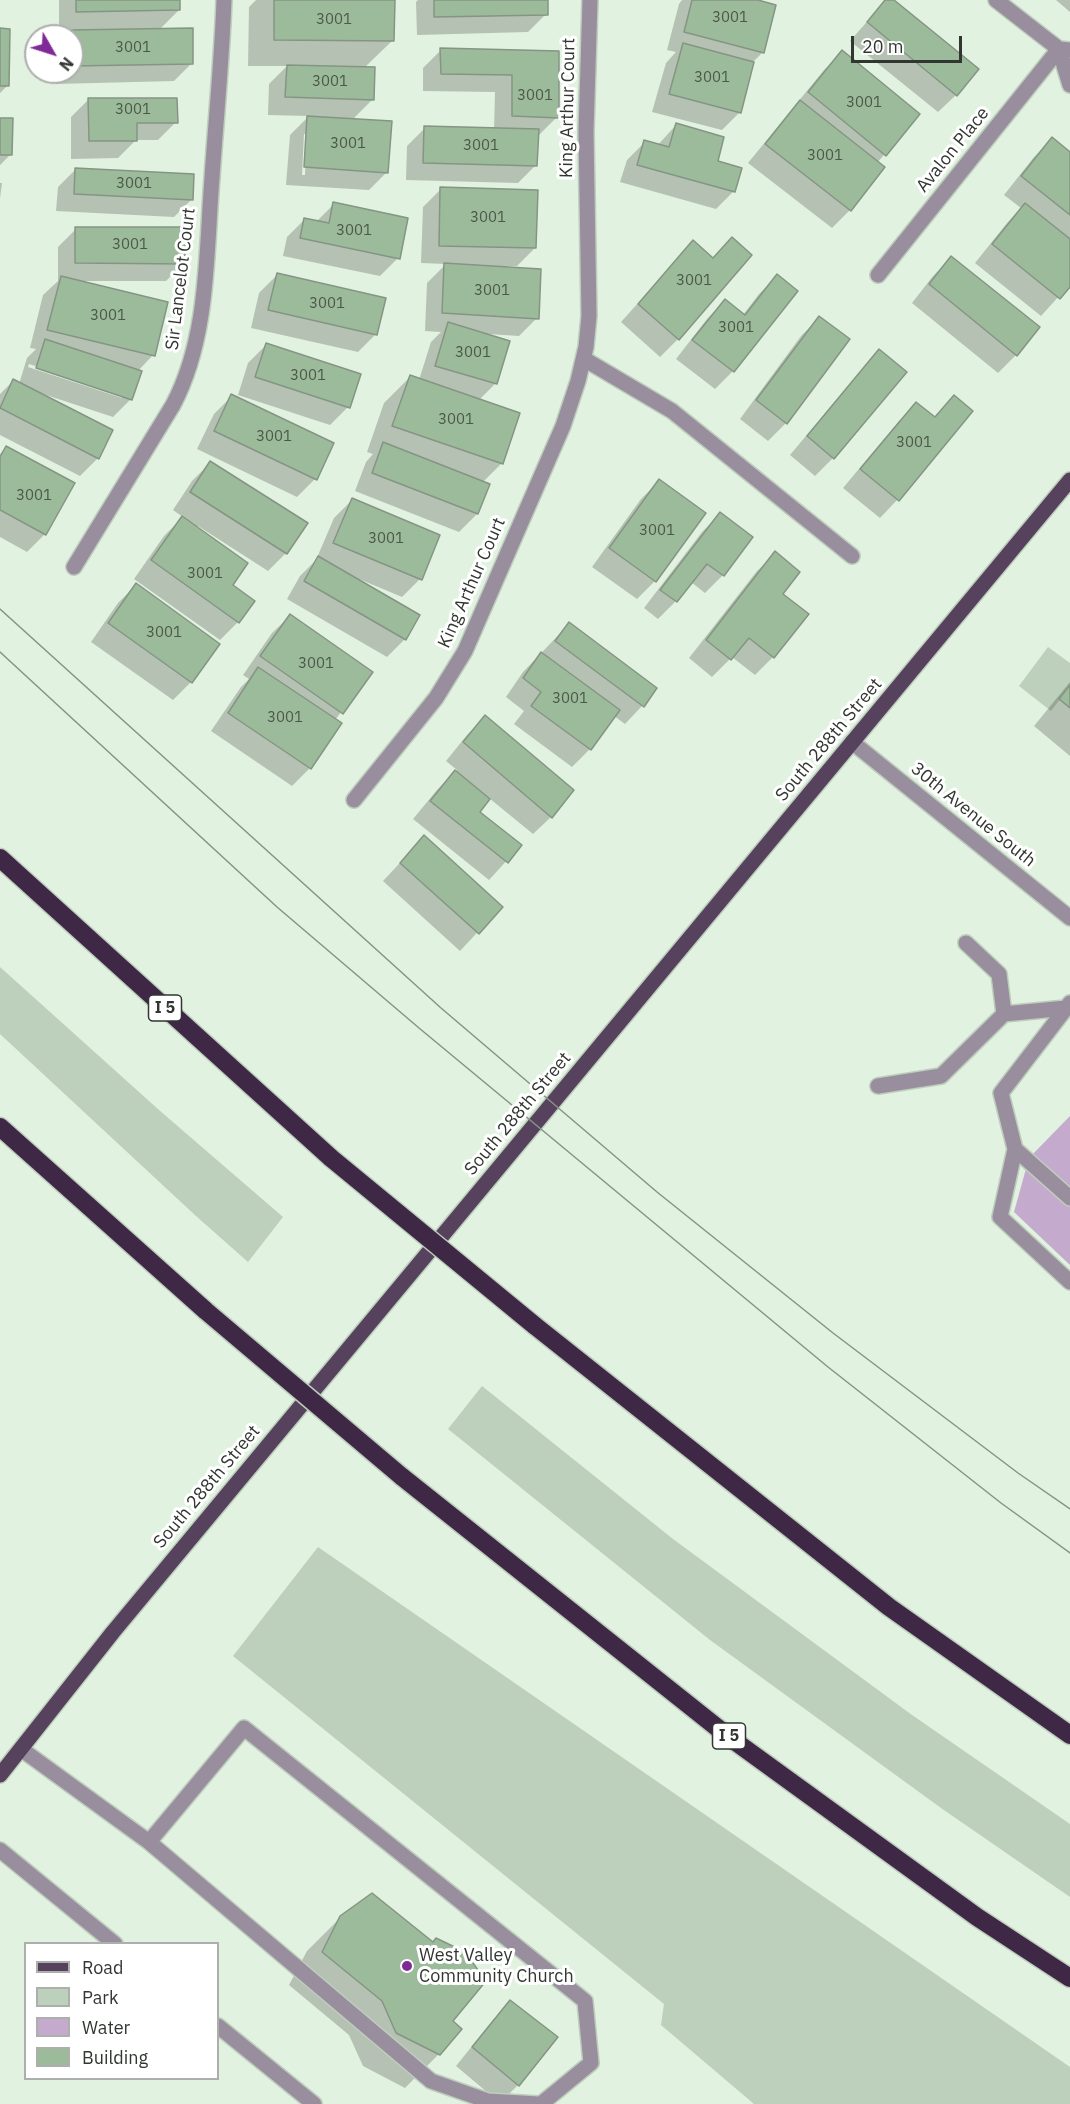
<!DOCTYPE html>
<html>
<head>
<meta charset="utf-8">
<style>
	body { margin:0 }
	#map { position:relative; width:1070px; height:2104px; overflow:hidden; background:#e1f2e0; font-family:"IBM Plex Sans",sans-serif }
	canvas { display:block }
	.legend { position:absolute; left:24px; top:1942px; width:195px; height:138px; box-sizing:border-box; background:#fff; border:2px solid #adafac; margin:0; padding:8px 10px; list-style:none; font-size:18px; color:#313730 }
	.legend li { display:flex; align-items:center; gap:12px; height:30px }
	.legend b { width:30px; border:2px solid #adafac }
	.north { position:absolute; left:24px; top:24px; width:60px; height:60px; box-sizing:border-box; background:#fff; border:2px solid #adafac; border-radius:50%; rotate:129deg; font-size:16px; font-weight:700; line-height:24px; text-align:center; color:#313730 }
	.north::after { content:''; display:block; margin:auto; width:21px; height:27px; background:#802a98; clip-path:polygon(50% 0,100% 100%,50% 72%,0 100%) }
	.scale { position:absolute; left:851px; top:36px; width:111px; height:27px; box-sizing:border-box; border:3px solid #313730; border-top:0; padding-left:8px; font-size:18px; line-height:21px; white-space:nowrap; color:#313730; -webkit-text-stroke:4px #fff; paint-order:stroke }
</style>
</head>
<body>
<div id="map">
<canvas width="1070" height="2104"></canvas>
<ul class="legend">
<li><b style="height:8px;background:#56425c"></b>Road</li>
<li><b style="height:16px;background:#bdd0bb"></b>Park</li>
<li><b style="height:16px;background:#c4aacc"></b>Water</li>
<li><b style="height:16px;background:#9cbb9a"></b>Building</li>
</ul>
<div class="north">N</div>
<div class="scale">20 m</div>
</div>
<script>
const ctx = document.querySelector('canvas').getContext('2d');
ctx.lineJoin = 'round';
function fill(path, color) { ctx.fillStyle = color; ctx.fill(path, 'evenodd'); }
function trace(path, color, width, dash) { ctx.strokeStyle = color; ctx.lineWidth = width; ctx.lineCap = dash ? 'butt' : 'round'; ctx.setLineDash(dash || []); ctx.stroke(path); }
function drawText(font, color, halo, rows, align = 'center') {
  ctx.font = font + ' "IBM Plex Sans",sans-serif'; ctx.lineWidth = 6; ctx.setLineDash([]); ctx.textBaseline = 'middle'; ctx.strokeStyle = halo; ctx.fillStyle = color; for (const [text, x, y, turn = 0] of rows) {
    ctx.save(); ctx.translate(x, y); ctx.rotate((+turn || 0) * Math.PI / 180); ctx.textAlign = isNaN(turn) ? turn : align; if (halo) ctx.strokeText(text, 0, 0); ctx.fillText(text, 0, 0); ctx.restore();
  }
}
const green = new Path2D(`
	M1048,647L1070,663V686L1051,711L1019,686Z
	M0,967L159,1110L283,1217L248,1262L196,1216L0,1034Z
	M482,1386L673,1539L912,1715L1070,1824V1897L941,1808L710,1640L448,1429Z
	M318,1547L1070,2067V2104H754L661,2025L664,2004L233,1656Z`);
const water = new Path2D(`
	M1070,1116V1265L1014,1212L1029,1158Z`);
const shadow = new Path2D(`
	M59,0H179V10L159,30L192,63L174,81L55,84L54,72H72V36H68L75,29H59Z
	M256,0H393L392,41L364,68L373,99L352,120L387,172L369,190L286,185L290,135L309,116L268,115L269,84L287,66H248L249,7ZM304,134H307L305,175H302Z
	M418,0H546V14L528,32L417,35L416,2Z
	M682,0H752L763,52L753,62L740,112L722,130L652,112L666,63L676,52L667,50L679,4Z
	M886,0H892L956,95L938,112L850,41Z
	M1056,0H1070V12Z
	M0,30L7,86L0,93Z
	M441,50L558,52L557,117L539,135H537L536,165L518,183L406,180L407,146L425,128L494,130L495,92L423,91V68Z
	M842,52L918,115L877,163L883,167L850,210L832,228L748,163L824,70Z
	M89,99L176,122L158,140H136L118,158L71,159V117Z
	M0,119L11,154L0,165Z
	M676,125L716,162L734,191L716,209L620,182L627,160L645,142L657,146Z
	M1052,139L1070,153V284L1041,316L975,263L1007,223L1021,208L1004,195L1034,157Z
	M76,169L192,199L174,217L56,211L58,187Z
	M0,183H2L0,198Z
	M441,189L535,248L517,266H508L507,268L537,318L519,336L488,334L496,383L478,401L502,463L483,482L488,485L477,514L459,532L355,491L366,462L373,454L367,452L384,403L410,377L419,380L431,342L441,332L425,331L427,283L446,264L421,263L423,207Z
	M334,204L398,258L380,276L283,256L287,237L305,219L316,222Z
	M76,229L184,263L166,281H80L153,355L138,371L131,399L113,417L40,393L98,458L80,476L0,435V394L13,381L19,384L27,358L36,349L30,348L43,295L58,281V247ZM29,364L122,395V398L28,367Z
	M693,242L712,259L678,339L660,357L621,322Z
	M951,258L1016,355L998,373L912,303L933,276Z
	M277,275L376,334L358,352L251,328L259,293Z
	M777,276L796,291L733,371L715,389L676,359L707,319L725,301L743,315L759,294Z
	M819,318L786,423L768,441L740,419L801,336Z
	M266,345L348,407L330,425L238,395L248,363Z
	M880,351L833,458L815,476L790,455L862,369Z
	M232,396L332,443L315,479L297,497L197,449L214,414Z
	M954,397L971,411L897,500L880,518L843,488L898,422L916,404L933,418Z
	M6,448L45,534L27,552L0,537V454Z
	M210,463L286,553L268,571L198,526L196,528L231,585L238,622L220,640L134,579L164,536L183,517L173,510L192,481Z
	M659,481L655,581L637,599L592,567L641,499Z
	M352,500L420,579L402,597L359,579L358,581L405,639L387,657L287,599L300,576L316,560L334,518Z
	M720,514L751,537L723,575L705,593L691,582L676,601L658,619L644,608L702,532Z
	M775,554L781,595L773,657L755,675L732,657L712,677L689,658L757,571Z
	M136,585L191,682L173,700L91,642L118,603Z
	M290,616L371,673L335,720L310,768L292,786L211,731L241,687L249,679L243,675L272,633Z
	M569,624L642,706L625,724L614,716L590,749L572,767L514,724L524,711L506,697L523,672Z
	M1070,682V756L1034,726Z
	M485,717L551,817L533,834L489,798L478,812L520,846L489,880L413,819L437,790L457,770L446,761L467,735Z
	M424,837L501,907L460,951L383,881Z
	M341,1917L451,2022L439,2054L405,2088L363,2066L349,2035L289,1985L307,1951Z
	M511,2002L518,2085L500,2103L456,2066L493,2020Z`);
const building = new Path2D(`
	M76,0H180V10L76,12Z
	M274,0H395L394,41L274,40Z
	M434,0H548V15L434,17Z
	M692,0H758L776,5L764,53L684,32Z
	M885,0H894L979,69L957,96L867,22Z
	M0,28L10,29L9,86H0Z
	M193,28V64L72,66L71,30Z
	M683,43L754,62L741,113L669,94Z
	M440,48L559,51V118L512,116V75L441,74Z
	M842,50L920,114L886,156L808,92Z
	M287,65L375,67L374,100L285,97Z
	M88,98H177L178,123H137V141H89Z
	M800,100L885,167L851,211L765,144Z
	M307,116L392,121L388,173L304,167Z
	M0,118H13L12,155H0Z
	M676,123L724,137L718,161L742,168L735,192L637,165L644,140L669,147Z
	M424,126L539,129L537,166L423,163Z
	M1052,137L1070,152V215L1021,176Z
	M75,168L194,174L193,200L74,194Z
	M440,187L538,190L536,248L439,246Z
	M333,202L408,218L400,259L300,238L304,218L329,223Z
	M1025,203L1070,239V287L1060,299L992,244Z
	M75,227H185V264L75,263Z
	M732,237L752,255L679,340L638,304L693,240L713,258Z
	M951,256L1040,327L1017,356L929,284Z
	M444,263L541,269L539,319L442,313Z
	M277,273L386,298L377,335L268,310Z
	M777,274L798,291L734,372L692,340L725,299L745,315Z
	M61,276L168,302L155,356L47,330Z
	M819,316L850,339L787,424L756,400Z
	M448,322L510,341L497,384L435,366Z
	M45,339L142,371L132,400L36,368Z
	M266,343L361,374L350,408L255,377Z
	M879,349L907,372L834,459L807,436Z
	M410,375L520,413L503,464L392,426Z
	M13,379L113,430L99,459L0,408Z
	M231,394L334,443L317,480L214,431Z
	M954,395L973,411L899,501L860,469L916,402L935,417Z
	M383,442L490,484L478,514L372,473Z
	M6,446L75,483L46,535L0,510V457Z
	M210,461L308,523L287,554L190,492Z
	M659,479L706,513L656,582L609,548Z
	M352,498L440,535L422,580L333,543Z
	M720,512L753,537L724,576L707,564L677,602L660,590Z
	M182,516L248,563L233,585L255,601L239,623L151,560Z
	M775,551L800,572L783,594L809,614L774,658L749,638L731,660L706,640Z
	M318,556L420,615L406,640L304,581Z
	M136,583L220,644L192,683L108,623Z
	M290,614L373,672L343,714L260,656Z
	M569,622L657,688L644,707L555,641Z
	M541,652L620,710L591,750L531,706L541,692L523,678Z
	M258,667L342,723L311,769L228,713Z
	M1070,685V708L1059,699Z
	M485,715L574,790L552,818L463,742Z
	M455,770L490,799L480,812L522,845L508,863L430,801Z
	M424,835L503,907L479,934L400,863Z
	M372,1893L433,1942L436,1938L465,1952L486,1981L453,2021L462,2029L440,2055L396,2033L382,2001L322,1952L340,1916Z
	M510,2000L558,2037L519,2086L472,2047Z`);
const minor = new Path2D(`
	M996,0L1059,49L1070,85
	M878,275L1059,49L1070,50
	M584,359L672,411L852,556
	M74,567L173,405C209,337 206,253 212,178C216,118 222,59 224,0
	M852,742L1070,918
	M354,800L436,698L465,651L563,426L578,381L586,347L589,316L586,132L590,0
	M1070,1003L1001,1093L1015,1149L1000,1217L1070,1282
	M1004,1014L1066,1008
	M878,1086L941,1076L1004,1014L999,974L966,943
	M1015,1149L1070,1198
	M21,1749L149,1842L431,2081L488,2101L538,2104
	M149,1842L244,1728L585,2001L591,2063L541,2104
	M0,1850L115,1944
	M218,2026L314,2104`);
const major = new Path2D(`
	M0,1775L113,1632L1070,480`);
const highway = new Path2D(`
	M0,858L331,1158
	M0,1127L206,1311
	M534,1325L889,1607L1070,1735
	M401,1476L729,1737L977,1917L1070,1978`);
const tram = new Path2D(`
	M0,609L441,1008L657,1192L833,1333L1018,1473L1070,1509
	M0,652L277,907L419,1028L828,1367L1001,1503L1070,1553`);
const highwayBridge = new Path2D(`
	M331,1158L534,1325
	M206,1311L401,1476`);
const markers = [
	[407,1966,6,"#802a98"]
];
const numberNames = [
	["3001",730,18],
	["3001",334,20],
	["3001",133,48],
	["3001",712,78],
	["3001",330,82],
	["3001",535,96],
	["3001",864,103],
	["3001",133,110],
	["3001",348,144],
	["3001",481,146],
	["3001",825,156],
	["3001",134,184],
	["3001",488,218],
	["3001",354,231],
	["3001",130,245],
	["3001",694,281],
	["3001",492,291],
	["3001",327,304],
	["3001",108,316],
	["3001",736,328],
	["3001",473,353],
	["3001",308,376],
	["3001",456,420],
	["3001",274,437],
	["3001",914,443],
	["3001",34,496],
	["3001",657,531],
	["3001",386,539],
	["3001",205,574],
	["3001",164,633],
	["3001",316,664],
	["3001",570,699],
	["3001",285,718]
];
const shields = [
	[165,1008,33],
	[729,1736,33]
];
const shieldNames = [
	["I 5",165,1008],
	["I 5",729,1736]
];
const streetNames = [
	["King Arthur Court",568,108,-89],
	["Avalon Place",953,150,-51],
	["Sir Lancelot Court",181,279,-83],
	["King Arthur Court",472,583,-66],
	["South 288th Street",829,740,-50],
	["30th Avenue South",973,815,39],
	["South 288th Street",518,1114,-50],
	["South 288th Street",207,1487,-50]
];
const poiNames = [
	["West Valley",419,1956],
	["Community Church",419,1977]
];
fill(green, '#bdd0bb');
fill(water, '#c4aacc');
fill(shadow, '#0003');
fill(building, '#9cbb9a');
trace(building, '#859584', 1.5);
trace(minor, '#becdbd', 18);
trace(major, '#becdbd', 18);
trace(highway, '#becdbd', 21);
trace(minor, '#998e9d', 15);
trace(major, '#56425c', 15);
trace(highway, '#3e2845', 18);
trace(tram, '#879386', 1.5);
trace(highwayBridge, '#becdbd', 21, []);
trace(highwayBridge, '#3e2845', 18);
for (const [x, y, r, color] of markers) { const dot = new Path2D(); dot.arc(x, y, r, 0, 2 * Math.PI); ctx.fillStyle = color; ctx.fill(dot); trace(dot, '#fff', 2); }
drawText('15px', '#4c584a', null, numberNames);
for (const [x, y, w] of shields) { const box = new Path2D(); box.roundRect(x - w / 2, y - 13, w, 26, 4.5); ctx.fillStyle = '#fff'; ctx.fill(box); trace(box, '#313730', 1.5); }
drawText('bold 16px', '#313730', null, shieldNames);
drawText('18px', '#313730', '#fff', streetNames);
drawText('18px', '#313730', '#fff', poiNames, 'left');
</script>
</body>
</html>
